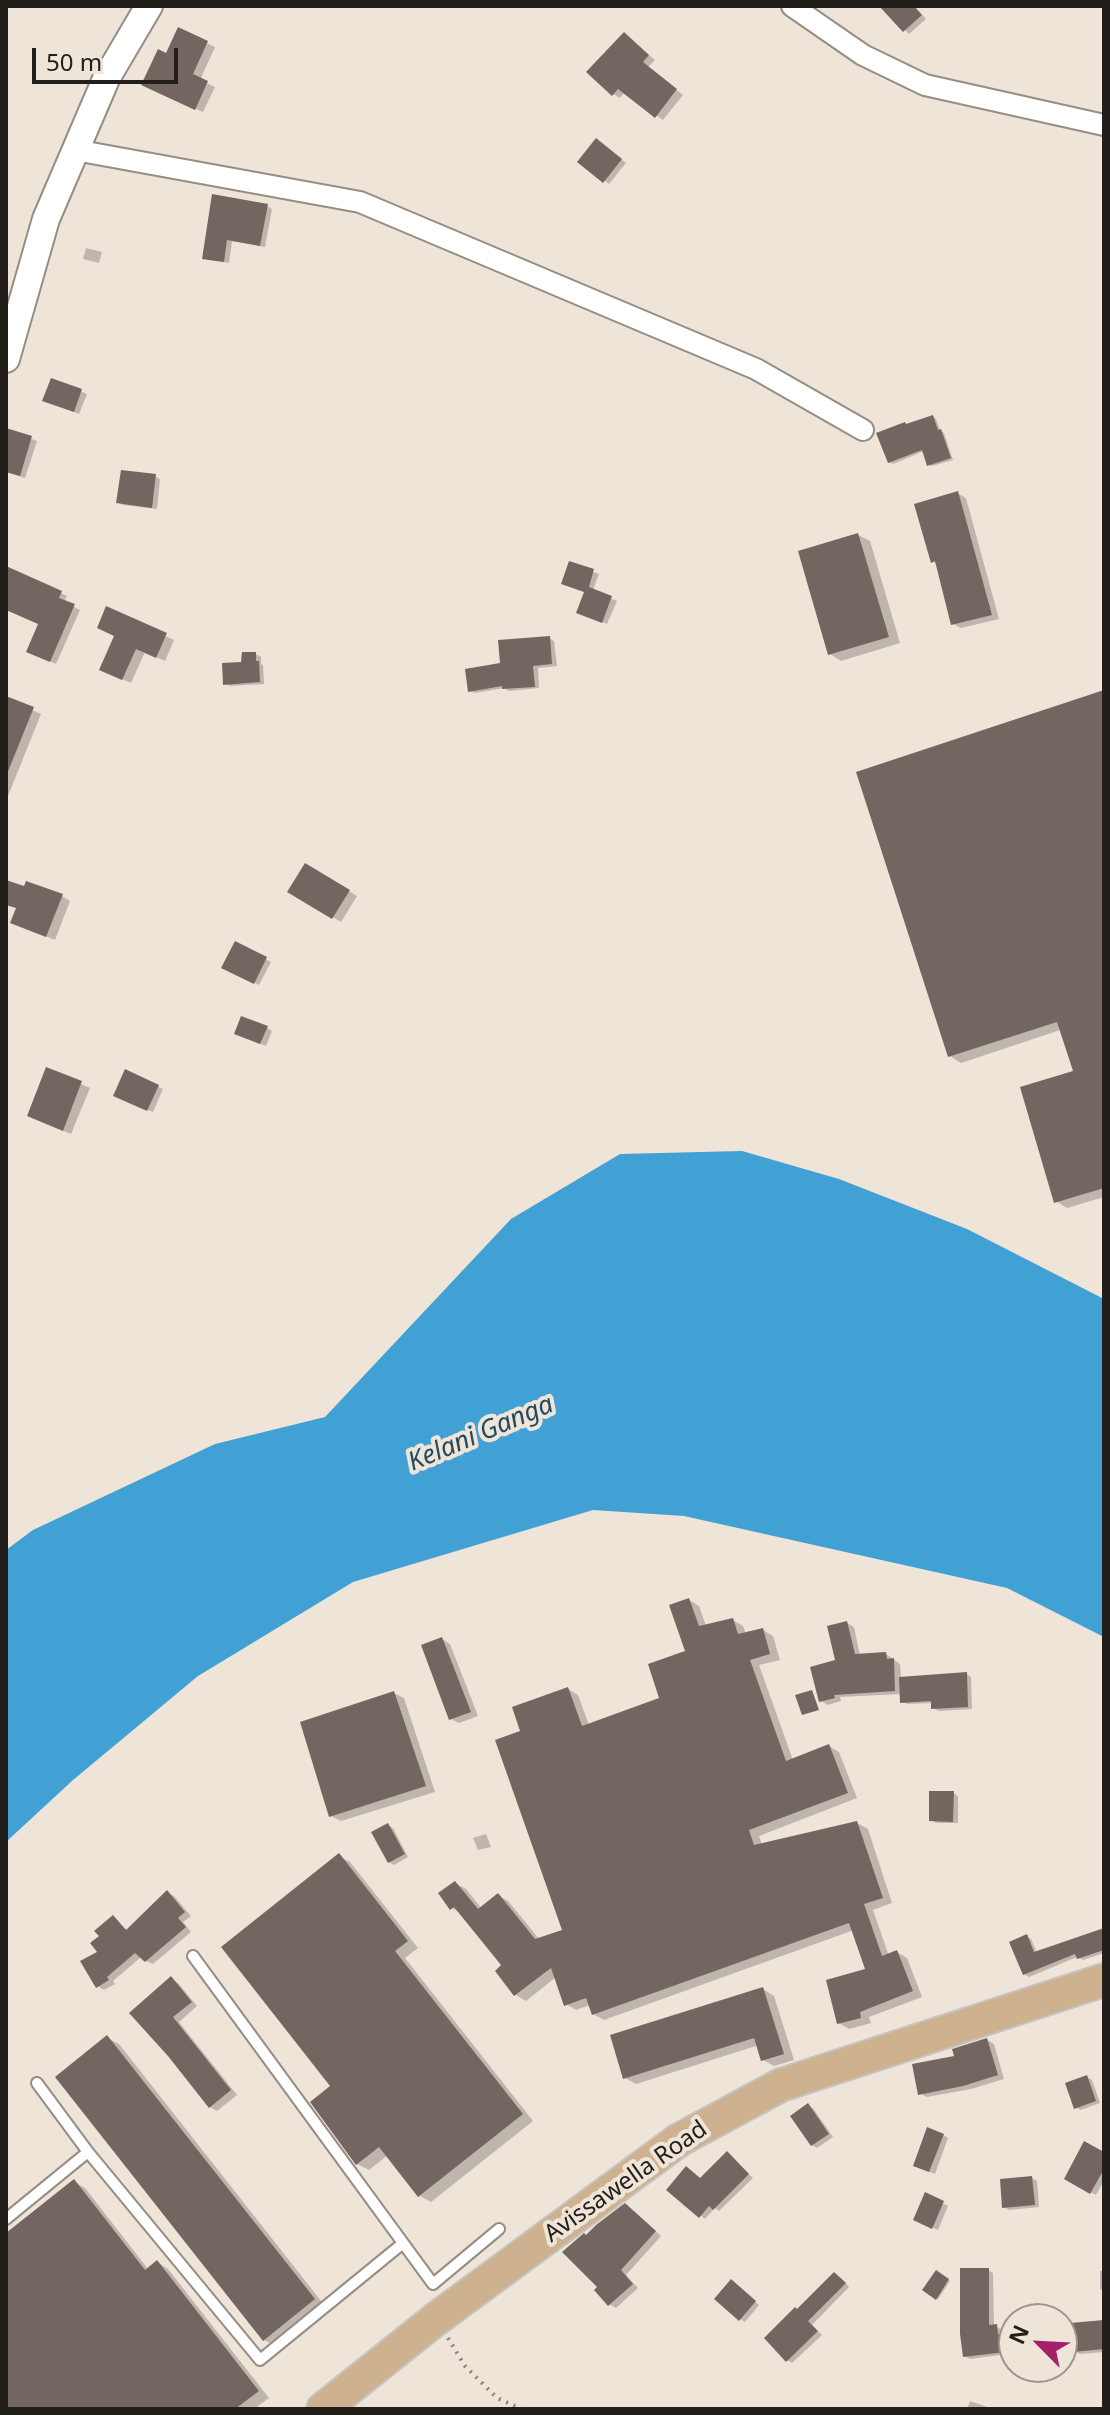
<!DOCTYPE html>
<html>
<head>
<meta charset="utf-8">
<style>
	body { margin:0 }
	#map { position:relative; width:1110px; height:2415px; overflow:hidden; background:#eee4d8; font-family:"Noto Sans",sans-serif }
	canvas { display:block }
	.frame { position:absolute; inset:0; border:8px solid #221e1a; pointer-events:none }
	.north { position:absolute; left:998px; top:2303px; width:80px; height:80px; box-sizing:border-box; background:#eee4d8; border:2px solid #9c958c; border-radius:50%; rotate:294deg; font-size:22px; font-weight:700; line-height:32px; text-align:center; color:#221e1a }
	.north::after { content:''; display:block; margin:auto; width:28px; height:36px; background:#a5206b; clip-path:polygon(50% 0,100% 100%,50% 72%,0 100%) }
	.scale { position:absolute; left:32px; top:48px; width:146px; height:36px; box-sizing:border-box; border:4px solid #221e1a; border-top:0; padding-left:10px; font-size:24px; line-height:28px; white-space:nowrap; color:#221e1a; -webkit-text-stroke:6px #eee4d8; paint-order:stroke }
</style>
</head>
<body>
<div id="map">
<canvas width="1110" height="2415"></canvas>
<div class="frame"></div>
<div class="north">N</div>
<div class="scale">50 m</div>
</div>
<script>
const ctx = document.querySelector('canvas').getContext('2d');
ctx.lineJoin = 'round';
function fill(path, color) { ctx.fillStyle = color; ctx.fill(path, 'evenodd'); }
function trace(path, color, width, dash) { ctx.strokeStyle = color; ctx.lineWidth = width; ctx.lineCap = dash ? 'butt' : 'round'; ctx.setLineDash(dash || []); ctx.stroke(path); }
function drawText(font, color, halo, rows, align = 'center') {
  ctx.font = font + ' "Noto Sans",sans-serif'; ctx.lineWidth = 8; ctx.setLineDash([]); ctx.textBaseline = 'middle'; ctx.strokeStyle = halo; ctx.fillStyle = color; for (const [text, x, y, turn = 0] of rows) {
    ctx.save(); ctx.translate(x, y); ctx.rotate((+turn || 0) * Math.PI / 180); ctx.textAlign = isNaN(turn) ? turn : align; if (halo) ctx.strokeText(text, 0, 0); ctx.fillText(text, 0, 0); ctx.restore();
  }
}
const water = new Path2D(`
	M742,1151L839,1179L967,1229L1104,1299V1637L1007,1588L684,1516L593,1510L353,1582L198,1676L73,1780L6,1842V1550L33,1530L215,1444L325,1417L511,1219L620,1154Z`);
const shadow = new Path2D(`
	M882,6H914L926,19L909,34Z
	M179,30L215,47L200,80L215,87L203,112L151,88Z
	M624,34L655,60L648,67L683,95L663,120L625,92L620,98L613,94Z
	M601,144L626,163L609,184L580,162Z
	M267,206L272,209L265,247L232,241L229,263L209,260L204,258Z
	M86,248L102,252L99,263L83,259Z
	M52,380L87,394L79,414L50,402Z
	M933,417L936,419L940,430L944,433L953,460L932,466L928,464L924,451L893,464L889,462L908,426Z
	M6,430L37,441L25,478L6,472Z
	M155,476L160,479L157,509L123,505L118,502Z
	M957,493L966,498L999,619L961,628L953,624L938,565L932,561Z
	M858,535L870,541L900,643L841,661L830,654Z
	M570,563L599,574L593,590L617,601L607,624L583,615L586,592Z
	M6,567L61,593L67,596L64,602L80,610L56,664L34,654L40,624L6,608Z
	M107,609L174,640L165,661L145,652L131,683L110,674L116,636Z
	M549,638L554,641L557,666L538,668L539,688L509,691L504,688L475,693L470,691L502,664Z
	M256,654L261,657V664L263,665L264,684L230,686L225,683L243,664Z
	M1104,692V1197L1067,1208L1056,1201L1076,1072L1060,1030L961,1063L950,1056Z
	M6,698L41,714L6,801Z
	M306,865L357,896L341,922L290,891Z
	M6,888H25L62,896L70,901L55,940L12,923L18,909L6,904Z
	M236,943L271,962L259,985L224,967Z
	M267,1028L272,1031L266,1046L241,1036Z
	M48,1069L90,1088L71,1134L37,1120Z
	M126,1072L163,1089L153,1112L120,1098Z
	M689,1600L699,1606L706,1626L733,1620L743,1626L746,1634L763,1630L773,1636L780,1660L759,1665L793,1760L829,1746L839,1752L857,1798L759,1836L762,1845L857,1823L868,1829L892,1903L873,1910L889,1956L897,1952L907,1958L922,1997L869,2017L871,2023L849,2029L839,2023L867,1971L854,1930L604,2020L593,2014L590,2005L576,2010L566,2004L556,1977L526,2001L516,1995L497,1971L504,1966L462,1914L452,1908L455,1883L466,1889L482,1909L498,1895L508,1901L540,1940L564,1931L523,1732L568,1689L578,1695L589,1725L662,1699L687,1652Z
	M847,1623L854,1627L860,1656L886,1654L900,1664L901,1678L966,1674L971,1677L972,1709L939,1711L933,1708V1703L907,1704L902,1701V1694L840,1697L841,1701L828,1705L821,1701L838,1662Z
	M442,1639L450,1644L478,1716L459,1723L451,1719Z
	M394,1693L404,1698L435,1792L341,1821L331,1816Z
	M953,1793L958,1796V1823H936L931,1820Z
	M388,1825L393,1828L408,1857L394,1865L389,1862Z
	M486,1834L491,1847L478,1850L473,1838Z
	M339,1856L350,1862L418,1948L405,1958L533,2121L431,2202L420,2196L388,2155L369,2170L357,2164L333,2086Z
	M168,1893L174,1896L191,1916L183,1922L191,1932L153,1964L140,1958L113,1981L115,1984L104,1990L97,1986L101,1936L113,1918L128,1931Z
	M1104,1930V1953L1083,1960L1077,1957L1029,1977L1024,1974L1027,1937L1031,1939L1037,1953Z
	M171,1979L178,1983L197,2006L179,2022L237,2095L217,2111L210,2107L169,2055Z
	M763,1989L774,1996L794,2060L774,2066L763,2060L759,2045L636,2084L625,2078Z
	M107,2038L119,2044L325,2306L276,2346L264,2340Z
	M987,2040L994,2044L1004,2079L971,2089L927,2097L919,2093L957,2058Z
	M1087,2077L1092,2080L1100,2103L1081,2110L1076,2107Z
	M808,2106L813,2108L833,2137L817,2148L812,2145Z
	M943,2135L948,2138L935,2174L920,2168Z
	M728,2154L753,2178L719,2211L715,2208L705,2219L669,2190L701,2180Z
	M1104,2154V2181L1096,2195L1066,2179Z
	M1032,2178L1037,2181L1039,2207L1009,2210L1004,2207Z
	M74,2182L85,2188L148,2269L157,2262L168,2269L269,2398L254,2409H6V2236Z
	M926,2195L948,2206L938,2230L920,2222Z
	M632,2210L661,2236L626,2275L638,2288L616,2308L609,2304L600,2287Z
	M988,2270L993,2273L994,2326L1001,2329L1002,2337L1014,2341V2365L1006,2362L1008,2354L970,2359L965,2356Z
	M1100,2271H1104V2291L1100,2289Z
	M936,2272L950,2281L938,2299L924,2290Z
	M840,2277L849,2287L812,2325L822,2335L792,2363L787,2360L798,2311Z
	M736,2285L759,2305L745,2322L740,2319Z
	M1104,2322V2352L1080,2354L1074,2351Z
	M970,2401L993,2409H967Z`);
const building = new Path2D(`
	M879,6H914L922,15L903,32Z
	M178,27L208,41L193,74L208,81L195,110L141,85L158,49L166,53Z
	M624,32L649,55L643,62L677,89L655,118L618,89L612,96L586,72Z
	M596,138L622,159L603,183L577,162Z
	M212,194L268,204L260,246L227,240L224,262L202,259Z
	M51,378L82,389L74,412L42,401Z
	M933,415L938,430L941,429L951,458L927,466L922,450L888,463L876,433L905,422L906,424Z
	M6,428L32,436L20,476L6,472Z
	M121,470L156,474L152,508L116,503Z
	M958,491L992,615L951,625L935,561L931,563L914,504Z
	M858,533L889,637L828,655L798,551Z
	M569,561L594,569L589,587L612,596L602,623L576,613L584,592L561,584Z
	M6,566L62,591L59,598L75,604L50,662L26,652L38,624L6,610Z
	M106,606L167,633L156,658L136,649L122,680L99,670L114,636L97,628Z
	M550,636L552,664L533,666L535,687L502,689V686L468,692L465,669L500,663L498,640Z
	M242,652H256V661H259L260,682L223,685L222,663L241,662Z
	M1104,690V1188L1054,1203L1020,1087L1073,1071L1057,1022L948,1057L856,772Z
	M6,696L34,707L7,774H6Z
	M305,863L350,890L332,919L287,892Z
	M6,880L24,886L26,881L63,894L46,937L10,923L16,908L6,905Z
	M235,941L267,957L254,984L221,968Z
	M241,1016L268,1026L260,1044L234,1034Z
	M46,1067L82,1081L63,1131L27,1116Z
	M125,1069L159,1085L147,1111L113,1096Z
	M689,1598L699,1626L733,1618L738,1634L763,1628L770,1654L750,1660L786,1761L829,1744L848,1793L749,1830L754,1845L857,1821L883,1898L864,1904L882,1956L897,1950L913,1991L860,2012L861,2018L837,2024L826,1980L865,1969L849,1923L592,2015L586,1998L564,2006L551,1968L514,1996L495,1971L501,1965L454,1907L450,1910L438,1893L455,1881L478,1909L498,1893L535,1939L562,1930L495,1740L520,1731L512,1707L568,1687L582,1726L659,1698L648,1664L685,1651L669,1605Z
	M847,1621L855,1654L886,1652L887,1659L894,1658L895,1691L834,1695L835,1698L819,1702L810,1667L835,1660L827,1626Z
	M442,1637L471,1712L449,1720L421,1645Z
	M967,1672L968,1707L931,1709V1701L900,1703L899,1677Z
	M812,1690L819,1710L802,1715L795,1695Z
	M394,1691L426,1786L329,1817L300,1722Z
	M929,1791H954L953,1822L929,1821Z
	M388,1823L405,1854L388,1863L371,1832Z
	M339,1853L408,1941L395,1951L523,2114L418,2197L379,2147L356,2165L310,2102L330,2086L221,1947Z
	M167,1890L185,1912L178,1918L186,1927L145,1962L135,1953L107,1977L109,1980L96,1988L80,1961L97,1952L90,1943L99,1936L94,1931L113,1915L126,1930Z
	M1104,1928V1950L1077,1959L1075,1954L1023,1975L1009,1942L1027,1934L1034,1952Z
	M171,1976L192,2002L173,2017L231,2090L209,2108L168,2056L129,2013Z
	M763,1987L784,2054L761,2061L754,2038L623,2079L610,2035Z
	M107,2035L315,2299L263,2341L55,2077Z
	M987,2038L998,2075L963,2086L918,2095L912,2064L954,2056L952,2049Z
	M1087,2075L1096,2101L1074,2109L1065,2083Z
	M808,2103L829,2134L811,2146L790,2116Z
	M927,2127L944,2134L929,2172L913,2166Z
	M1084,2141L1104,2152V2169L1090,2194L1064,2179Z
	M727,2151L749,2174L713,2210L709,2206L699,2218L666,2190L686,2166L700,2178Z
	M1032,2176L1035,2205L1002,2208L1000,2179Z
	M74,2179L145,2270L157,2260L259,2391L235,2409H6V2233Z
	M925,2192L944,2201L932,2229L913,2220Z
	M625,2203L656,2231L621,2270L633,2284L608,2306L594,2290L597,2287L562,2252L584,2233L586,2235L596,2225Z
	M960,2268H989V2325L997,2324L998,2334L1014,2338V2351L963,2357L960,2334Z
	M936,2270L949,2279L936,2300L922,2290Z
	M834,2272L846,2283L808,2321L818,2331L786,2362L764,2338L795,2307L797,2309Z
	M731,2279L756,2301L739,2321L714,2299Z
	M1104,2320V2349L1073,2352L1070,2323Z`);
const path = new Path2D(`
	M448,2338L465,2366L497,2398L522,2409`);
const service = new Path2D(`
	M193,1956L433,2284L499,2229
	M37,2083L88,2152L260,2360L402,2244
	M6,2219L88,2152`);
const minor = new Path2D(`
	M792,6L863,55L925,85L1104,125
	M75,150L360,202L756,369L863,430`);
const tertiary = new Path2D(`
	M6,359L46,219L106,79L149,6`);
const primary = new Path2D(`
	M323,2409L436,2319L679,2140L781,2085L1104,1980`);
const streetNames = [
	["Avissawella Road",626,2182,-35]
];
const waterNames = [
	["Kelani Ganga",481,1434,-23]
];
fill(water, '#41a1d4');
fill(shadow, '#0003');
fill(building, '#736661');
trace(service, '#968d83', 14);
trace(minor, '#968d83', 24);
trace(tertiary, '#968d83', 30);
trace(primary, '#c6c4c3', 36);
trace(path, '#8a827a', 4, [2, 6]);
trace(service, '#fff', 10);
trace(minor, '#fff', 20);
trace(tertiary, '#fff', 26);
trace(primary, '#ceb28f', 32);
drawText('24px', '#221e1a', '#eee4d8', streetNames);
drawText('italic 26px', '#244b62', '#eee4d8', waterNames);
</script>
</body>
</html>
